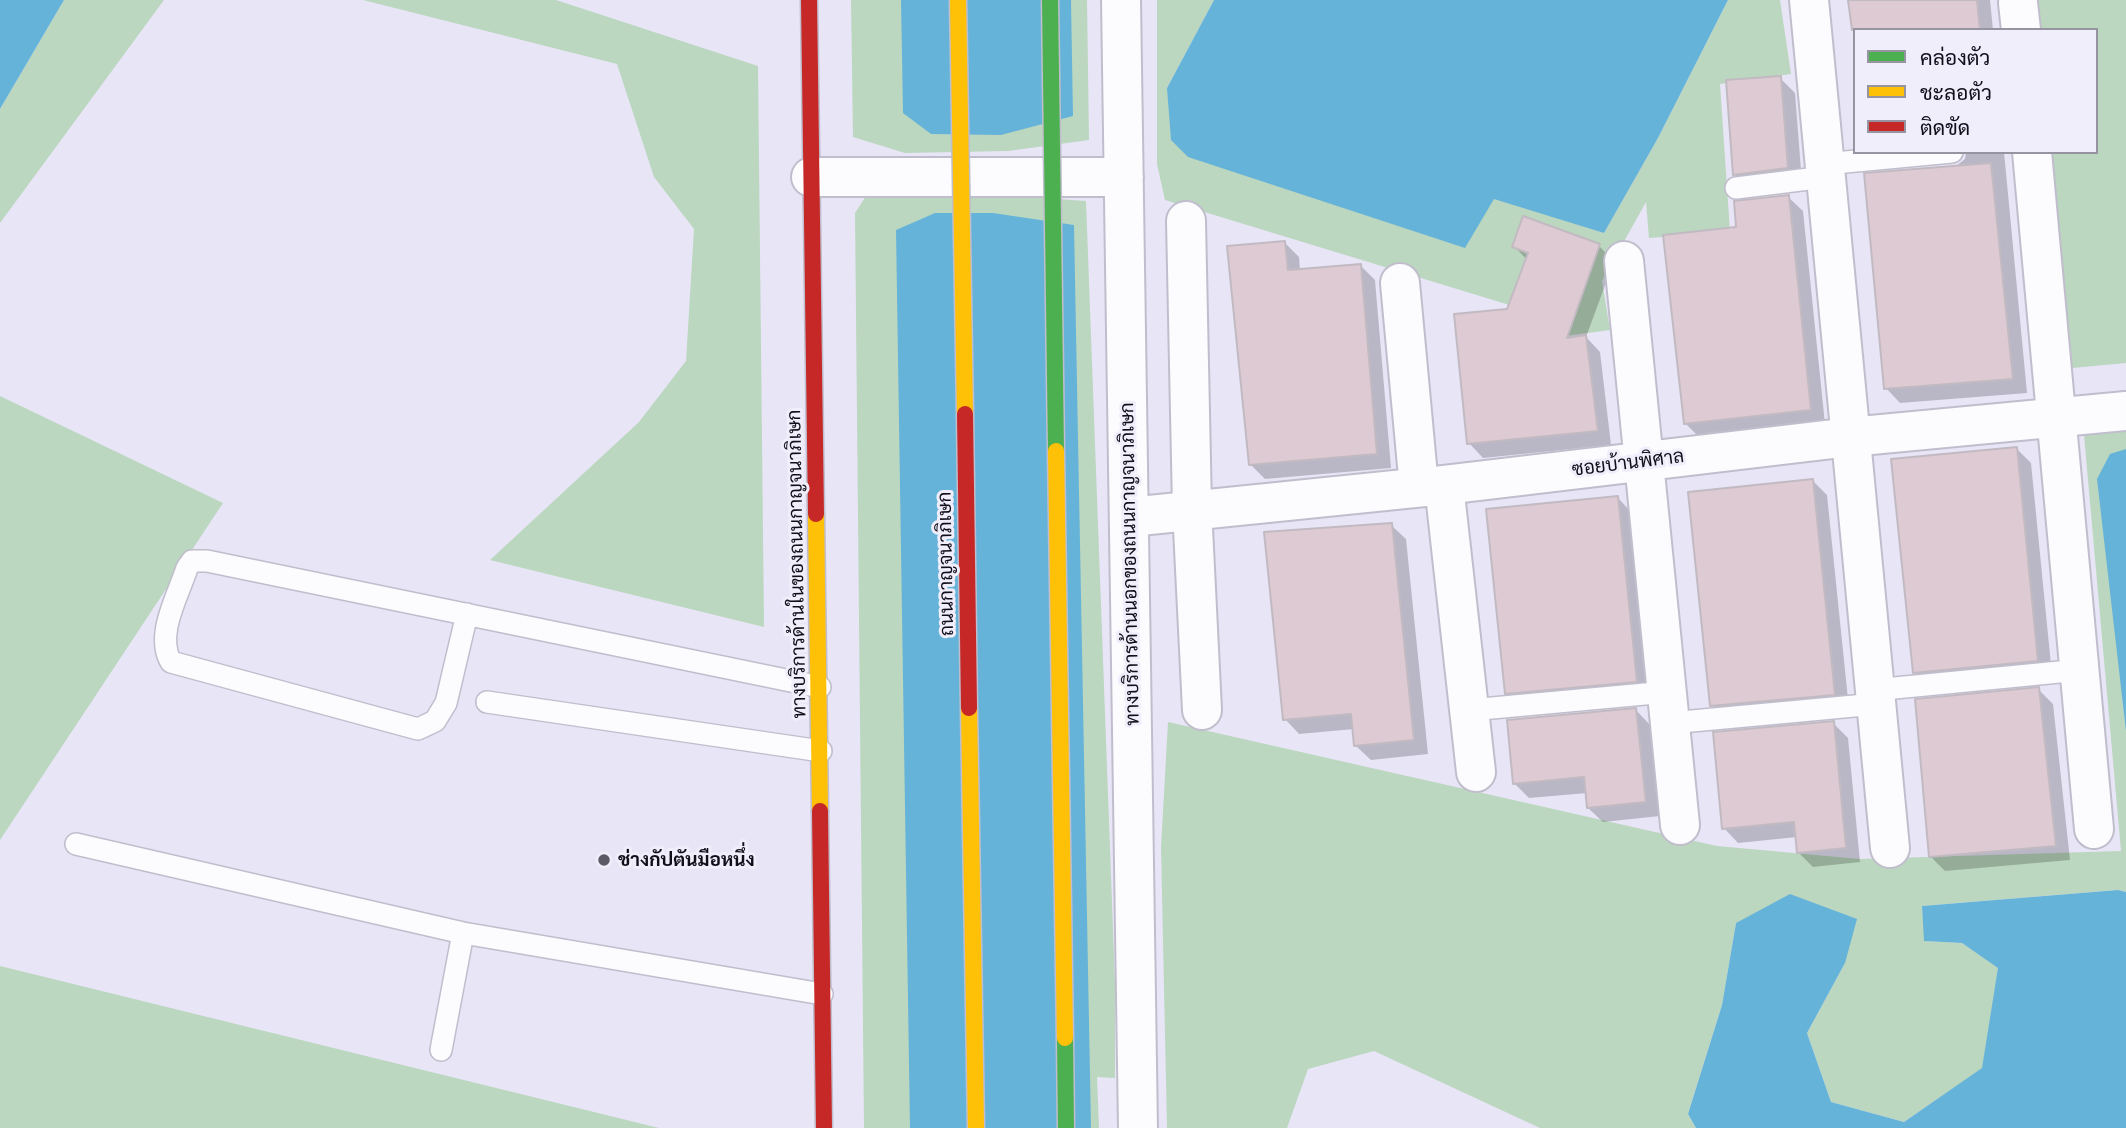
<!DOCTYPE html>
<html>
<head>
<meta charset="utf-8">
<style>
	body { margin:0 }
	#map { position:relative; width:2126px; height:1128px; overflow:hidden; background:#e8e5f7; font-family:"Public Sans",Sarabun,sans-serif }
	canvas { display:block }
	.legend { position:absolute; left:1853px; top:28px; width:245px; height:126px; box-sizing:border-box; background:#f0eefb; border:2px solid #9694a1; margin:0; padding:9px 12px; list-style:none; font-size:21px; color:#100e19 }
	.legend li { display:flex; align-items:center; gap:14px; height:35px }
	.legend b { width:35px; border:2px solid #9694a1 }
</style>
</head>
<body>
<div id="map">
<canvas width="2126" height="1128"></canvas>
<ul class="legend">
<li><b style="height:9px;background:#4caf50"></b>คล่องตัว</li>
<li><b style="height:9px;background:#ffc107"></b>ชะลอตัว</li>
<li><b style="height:9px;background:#c62828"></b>ติดขัด</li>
</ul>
</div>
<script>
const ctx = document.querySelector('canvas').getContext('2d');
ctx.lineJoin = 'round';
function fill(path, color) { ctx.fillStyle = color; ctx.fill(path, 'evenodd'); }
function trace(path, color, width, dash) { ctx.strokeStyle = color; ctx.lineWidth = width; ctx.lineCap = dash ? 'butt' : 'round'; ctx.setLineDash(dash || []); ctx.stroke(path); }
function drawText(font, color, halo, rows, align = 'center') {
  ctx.font = font + ' "Public Sans",Sarabun,sans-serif'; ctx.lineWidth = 6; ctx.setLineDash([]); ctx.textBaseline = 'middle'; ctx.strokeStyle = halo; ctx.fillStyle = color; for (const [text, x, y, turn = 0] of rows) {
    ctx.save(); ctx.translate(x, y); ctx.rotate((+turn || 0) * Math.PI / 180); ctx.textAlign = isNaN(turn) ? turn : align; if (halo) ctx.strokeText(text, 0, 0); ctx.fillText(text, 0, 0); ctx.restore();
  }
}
const green = new Path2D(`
	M64,0H164L0,223V109Z
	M363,0H556L758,66L764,627L490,560L639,422L686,361L694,229L654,177L617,64Z
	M851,0H1087L1089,140L1008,151L905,153L853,137Z
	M1157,0H1214L1167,88L1604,233L1658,138L1728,0H1780L1791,74L1720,84L1730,232L1649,238L1646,202L1602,281L1610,330L1520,342L1516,307L1165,200L1157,164Z
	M2038,0H2126V363L2072,368L2052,152H2096V30H2041Z
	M914,189L1086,201L1115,983V1078L1097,1077L1099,1128H864L855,213L866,196Z
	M0,396L223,503L0,840Z
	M2126,431V892L2118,890L1922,906L1925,941L1962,943L1999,968L1983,1068L1904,1122L1831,1102L1807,1033L1845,963L1736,923L1722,1005L1688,1114L1696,1128H1540L1374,1051L1308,1069L1287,1128H1167L1161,847L1168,722L1717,846L1860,859L2121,851L2084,435Z
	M0,966L659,1128H0Z`);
const water = new Path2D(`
	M0,0H64L0,109Z
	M901,0H1071L1073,116L1001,135L931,134L903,113Z
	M1214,0H1728L1658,138L1604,233L1494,199L1465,248L1188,157L1171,140L1167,88Z
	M935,213H993L1074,225L1091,1128H910L896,230Z
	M2126,449V731L2097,479L2110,454Z
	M2118,890L2126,892V1128H1696L1688,1114L1722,1005L1736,923L1790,894L1857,919L1845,963L1807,1033L1831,1102L1904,1122L1982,1068L1998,968L1962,943L1924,941L1922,906Z`);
const shadow = new Path2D(`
	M1850,0H1990L1993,30H1855V42Z
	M1780,78L1795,93L1802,183L1749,189L1735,175Z
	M1873,152H2004L2027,393L1900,403L1886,388L1955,167L1965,159L1966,153L1881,161Z
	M1788,197L1803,211L1825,424L1700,438L1685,423L1738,229Z
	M1524,218L1599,246L1614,261L1586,337L1600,352L1611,445L1483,458L1469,443L1527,260L1514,246Z
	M1284,242L1299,257L1300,271L1361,266L1375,280L1391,468L1265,479L1251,465Z
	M2016,448L2031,463L2052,675L1929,687L1915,672Z
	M1812,480L1827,495L1849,709L1727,720L1712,705Z
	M1618,498L1632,513L1651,696L1521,708L1506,693Z
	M1391,525L1406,539L1428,754L1371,760L1356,746L1354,729L1299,734L1285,719Z
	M2038,689L2053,704L2070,860L1945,871L1930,856Z
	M1636,710L1650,725L1660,816L1603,822L1588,808L1587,793L1529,798L1514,783Z
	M1833,723L1848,738L1860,862L1813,867L1798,852L1797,837L1738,843L1724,828Z`);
const building = new Path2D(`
	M1848,0H1977L1980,30H1852Z
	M1781,76L1788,168L1733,175L1726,80Z
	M1991,163L2013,379L1884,389L1864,173Z
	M1789,195L1811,410L1684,424L1663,235L1736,227L1734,201Z
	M1523,216L1600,244L1567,338L1586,335L1598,431L1467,444L1454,314L1507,309L1528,253L1512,247Z
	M1285,241L1288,270L1361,264L1377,454L1249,465L1227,246Z
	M2017,447L2038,661L1913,673L1891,459Z
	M1813,479L1835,695L1710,706L1688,492Z
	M1618,496L1637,682L1505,694L1486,509Z
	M1392,523L1414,740L1354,746L1351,714L1283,720L1264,532Z
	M2039,687L2056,846L1929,857L1915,699Z
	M1636,708L1646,802L1587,808L1584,777L1513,784L1507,720Z
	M1834,721L1846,848L1797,853L1794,822L1722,829L1713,732Z`);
const lane = new Path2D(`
	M1824,164L1952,152
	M1736,188L1825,177
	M467,614L446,703L435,721L418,729L171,662C155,635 178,596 187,568L192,561H207L820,687
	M1874,690L2080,670
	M487,702L821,751
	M1470,710L1667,692
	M1670,723L1876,704
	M76,844L463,933L822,994
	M441,1050L463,933`);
const street = new Path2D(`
	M1121,0L1138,1128
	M1809,0L1890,848
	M2018,3L2021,30
	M2032,152L2094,829
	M811,177H1124
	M1186,221L1192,508L1202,710
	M1624,261L1680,825
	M1400,283L1419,487
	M1444,485L1476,772
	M1130,517L1444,485L1850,437L2126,411`);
const slow = new Path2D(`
	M816,514L820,811`);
const jam = new Path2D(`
	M809,0L816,514
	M820,811L824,1128`);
const fastBridge = new Path2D(`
	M1050,0L1056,451
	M1065,1038L1066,1128`);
const slowBridge = new Path2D(`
	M958,0L965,414
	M1056,451L1065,1038
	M969,708L976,1128`);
const jamBridge = new Path2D(`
	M965,414L969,708`);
const markers = [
	[604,860,7,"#5c5967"]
];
const streetNames = [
	["ซอยบ้านพิศาล",1628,463,-7],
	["ทางบริการด้านในของถนนกาญจนาภิเษก",797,564,-91],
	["ถนนกาญจนาภิเษก",946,564,-91],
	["ทางบริการด้านนอกของถนนกาญจนาภิเษก",1130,564,-91]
];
const poiNames = [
	["ช่างกัปตันมือหนึ่ง",618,860]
];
fill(green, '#bbd7bf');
fill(water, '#66b3d9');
fill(shadow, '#0003');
fill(building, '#decad2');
trace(building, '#c2bac2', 2);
trace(lane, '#c0becc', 24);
trace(street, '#c0becc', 42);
trace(slow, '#c0becc', 19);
trace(jam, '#c0becc', 19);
trace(lane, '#fcfbfe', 21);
trace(street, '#fcfbfe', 38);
trace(slow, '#ffc107', 16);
trace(jam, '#c62828', 16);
trace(fastBridge, '#c0becc', 19, []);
trace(slowBridge, '#c0becc', 19, []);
trace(jamBridge, '#c0becc', 19, []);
trace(fastBridge, '#4caf50', 16);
trace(slowBridge, '#ffc107', 16);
trace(jamBridge, '#c62828', 16);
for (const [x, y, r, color] of markers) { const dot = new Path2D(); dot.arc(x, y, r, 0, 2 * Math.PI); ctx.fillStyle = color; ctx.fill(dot); trace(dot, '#f0eefb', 2.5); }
drawText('19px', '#100e19', '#f0eefb', streetNames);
drawText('bold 19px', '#100e19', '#f0eefb', poiNames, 'left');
</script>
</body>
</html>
